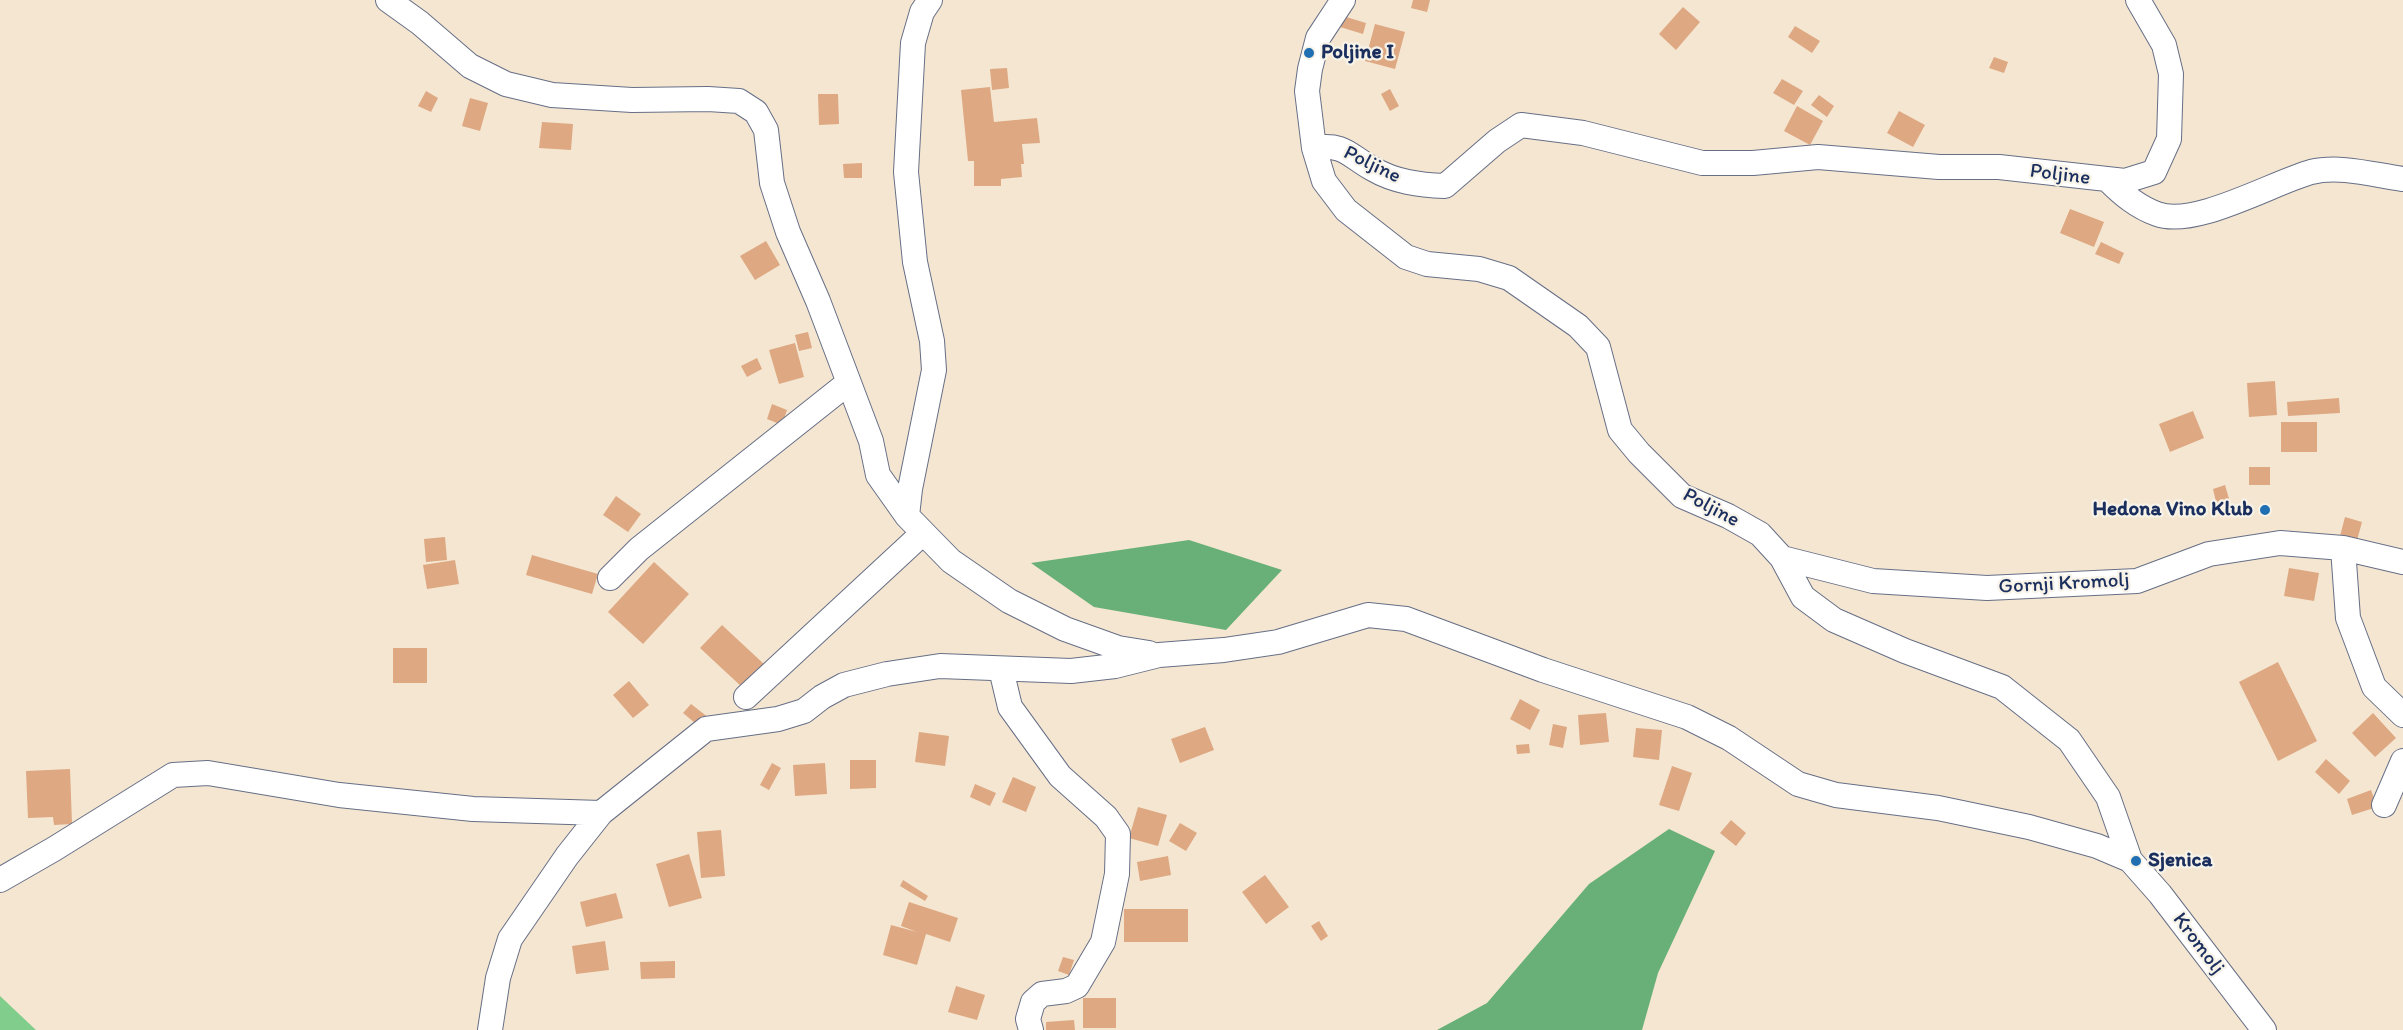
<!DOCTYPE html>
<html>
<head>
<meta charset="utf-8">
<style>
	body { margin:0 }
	canvas { display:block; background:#f4e6d1 }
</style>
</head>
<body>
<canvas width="2403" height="1030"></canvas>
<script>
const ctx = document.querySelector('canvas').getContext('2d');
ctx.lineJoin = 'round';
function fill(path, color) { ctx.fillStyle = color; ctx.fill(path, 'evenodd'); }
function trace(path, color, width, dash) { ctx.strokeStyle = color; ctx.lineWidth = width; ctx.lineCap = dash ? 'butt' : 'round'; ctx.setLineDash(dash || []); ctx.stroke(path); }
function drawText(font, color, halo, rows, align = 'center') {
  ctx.font = font + ' Itim,sans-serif'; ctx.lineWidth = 4.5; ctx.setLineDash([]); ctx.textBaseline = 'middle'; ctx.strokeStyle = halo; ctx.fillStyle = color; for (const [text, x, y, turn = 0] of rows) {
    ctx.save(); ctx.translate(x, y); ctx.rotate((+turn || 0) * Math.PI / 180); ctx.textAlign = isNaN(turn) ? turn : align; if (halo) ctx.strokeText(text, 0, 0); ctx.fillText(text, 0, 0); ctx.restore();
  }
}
const green = new Path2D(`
	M0,996L36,1030H0Z`);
const forest = new Path2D(`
	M1189,540L1282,570L1226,630L1094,607L1031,563Z
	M1669,829L1715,851L1658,973L1642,1030H1437L1487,1003L1589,884Z`);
const building = new Path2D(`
	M1413,0H1430L1427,12L1411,8Z
	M1683,7L1700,22L1676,50L1659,34Z
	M1343,16L1366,23L1363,34L1340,27Z
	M1375,24L1405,32L1395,69L1365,61Z
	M1795,26L1820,41L1812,53L1788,37Z
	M1994,57L2008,62L2004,73L1989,68Z
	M1007,68L1009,88L992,90L990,69Z
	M1782,79L1803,91L1794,105L1773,93Z
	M990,87L994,122L1037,118L1040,143L1022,144L1024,164H1021L1022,177L1001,179V186H974V161H968L961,90Z
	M1390,89L1399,106L1390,111L1381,94Z
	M426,91L438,98L431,112L418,106Z
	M818,94H838L839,124L819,125Z
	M1819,95L1834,106L1827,117L1811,105Z
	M470,98L488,103L480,131L462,126Z
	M1797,106L1823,121L1810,145L1784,131Z
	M1899,111L1925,125L1913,147L1887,133Z
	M542,122L573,124L571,150L539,148Z
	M862,163V178H844L843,164Z
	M2070,209L2104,222L2094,247L2060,233Z
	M766,241L780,265L755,280L740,256Z
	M2101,242L2124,253L2119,264L2095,254Z
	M808,332L812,348L799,351L795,335Z
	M795,343L804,377L779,384L769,350Z
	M757,358L762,369L747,377L741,366Z
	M2275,381L2277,415L2249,417L2247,383Z
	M2339,398L2340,413L2288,416L2287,402Z
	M772,404L787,410L782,425L767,419Z
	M2193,411L2204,438L2170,452L2159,424Z
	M2281,422H2317V452H2281Z
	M2249,467H2270V485H2249Z
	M2225,485L2230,502L2217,506L2213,489Z
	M616,496L641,514L628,532L603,515Z
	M2345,517L2362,522L2356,544L2339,540Z
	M445,537L447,560L426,562L424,539Z
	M532,555L598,574L592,594L526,575Z
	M455,560L459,584L427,589L423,565Z
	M654,562L689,594L643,644L608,612Z
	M2289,568L2319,573L2314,601L2284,596Z
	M722,625L765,665L743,688L700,648Z
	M393,648H427V683H393Z
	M2278,662L2317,741L2278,761L2239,682Z
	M629,681L649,705L633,718L613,695Z
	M1520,699L1540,710L1530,730L1510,719Z
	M691,704L709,718L701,728L683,713Z
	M1606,713L1609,742L1580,745L1578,715Z
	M2373,713L2396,738L2375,757L2352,733Z
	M1553,724L1567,727L1563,748L1549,745Z
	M1205,727L1214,750L1180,763L1171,739Z
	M1636,728L1662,730L1659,760L1633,757Z
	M919,732L949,736L945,766L915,762Z
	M1529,744L1530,753L1517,754L1516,745Z
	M2326,759L2350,781L2339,794L2315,772Z
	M850,760H876V788L850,789Z
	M772,763L781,768L769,790L760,785Z
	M825,763L827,794L795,796L793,765Z
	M1672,766L1692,773L1679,811L1659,805Z
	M70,769L72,824L54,825L53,817L28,818L26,771Z
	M1013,777L1036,787L1026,812L1002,802Z
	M975,784L996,793L990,806L970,797Z
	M2371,790L2377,807L2352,815L2347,799Z
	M1138,807L1167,815L1158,846L1129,838Z
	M1731,820L1746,833L1736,846L1720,833Z
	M1180,823L1197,833L1186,851L1169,841Z
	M721,830L725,876L701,878L697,832Z
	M689,854L702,898L669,907L656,864Z
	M1168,856L1171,875L1140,881L1137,862Z
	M1265,875L1289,907L1266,924L1242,892Z
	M903,880L928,896L925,901L900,886Z
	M616,893L623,918L586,927L580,902Z
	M909,902L958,918L950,942L926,934L917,965L883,955L891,925L917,932L901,926Z
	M1124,909H1188V942H1124Z
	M1319,921L1328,936L1321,941L1311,926Z
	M605,941L609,970L576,974L572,946Z
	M1063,957L1074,960L1069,975L1058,971Z
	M675,961V978L641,979L640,962Z
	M956,986L985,995L977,1020L948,1012Z
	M1083,998H1116V1028H1083Z
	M1074,1020L1075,1030H1046V1022Z`);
const minor = new Path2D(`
	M388,0L420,23L470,66L506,84L552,95L632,100L708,99L739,101L756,112L766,130L772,183L788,232L818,301L871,441L878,475L907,516
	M930,0L922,12L913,43L906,172L915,262L932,341L934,370L910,489L907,516L951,561L1009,601L1065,629L1118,648L1149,653
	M1343,0L1318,38L1310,69L1307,91L1314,148L1324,181L1346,210L1406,257L1427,264L1479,269L1509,278L1578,326L1598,347L1620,430L1639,453L1682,496L1728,516L1760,534L1782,558L1803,597L1834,620L1905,651L2002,687L2069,740L2108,797L2130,860L2160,894L2264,1030
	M1314,148C1345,143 1349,156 1373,169C1395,182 1420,185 1445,186L1497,141L1521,125L1583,133L1702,163H1753L1818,157L1939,167H1999L2125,181L2154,172L2169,139L2171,74L2164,45L2138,0
	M2108,180C2122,194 2137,207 2157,214C2195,228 2272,183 2311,172C2340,165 2374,175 2403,179
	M2343,548L2348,618L2374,687L2403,715
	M1782,558L1873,581L1987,588L2137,581L2209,554L2280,543L2343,548L2403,562
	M610,578L639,549L848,383
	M1001,669L1010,707L1060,776L1106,817L1118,834L1117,874L1103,942L1077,986L1066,991L1042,994L1033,1002L1028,1019L1031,1030
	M746,697L923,533
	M2384,805L2403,761
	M0,880L54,849L173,775L208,773L339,795L473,809L601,813L706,729L778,719L804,711L822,697L844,685L887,674L940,666L1071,671L1115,666L1159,655L1224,650L1278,642L1368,615L1406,619L1543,670L1687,717L1729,738L1798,784L1836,795L1938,808L2029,827L2097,846L2130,860
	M490,1030L498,978L510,939L567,856L601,813`);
const markers = [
	[1309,53,6,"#1f6fb2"],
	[2265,510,6,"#1f6fb2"],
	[2136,861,6,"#1f6fb2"]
];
const poiNames = [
	["Poljine I",1321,53],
	["Hedona Vino Klub",2253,510,"right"],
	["Sjenica",2148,861]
];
const streetNames = [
	["Poljine",1372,165,26],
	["Poljine",2060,175,7],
	["Poljine",1711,508,28],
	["Gornji Kromolj",2064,584,-3],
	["Kromolj",2198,944,53]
];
fill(green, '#81cd8b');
fill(forest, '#68b077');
fill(building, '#dea882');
trace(minor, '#676f86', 26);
trace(minor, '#fff', 24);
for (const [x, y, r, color] of markers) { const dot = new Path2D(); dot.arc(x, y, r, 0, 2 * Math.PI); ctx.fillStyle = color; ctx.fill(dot); trace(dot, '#f7f3e8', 2); }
drawText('bold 21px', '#1b2f5e', '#f7f3e8', poiNames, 'left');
drawText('21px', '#1b2f5e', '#f7f3e8', streetNames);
</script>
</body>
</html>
